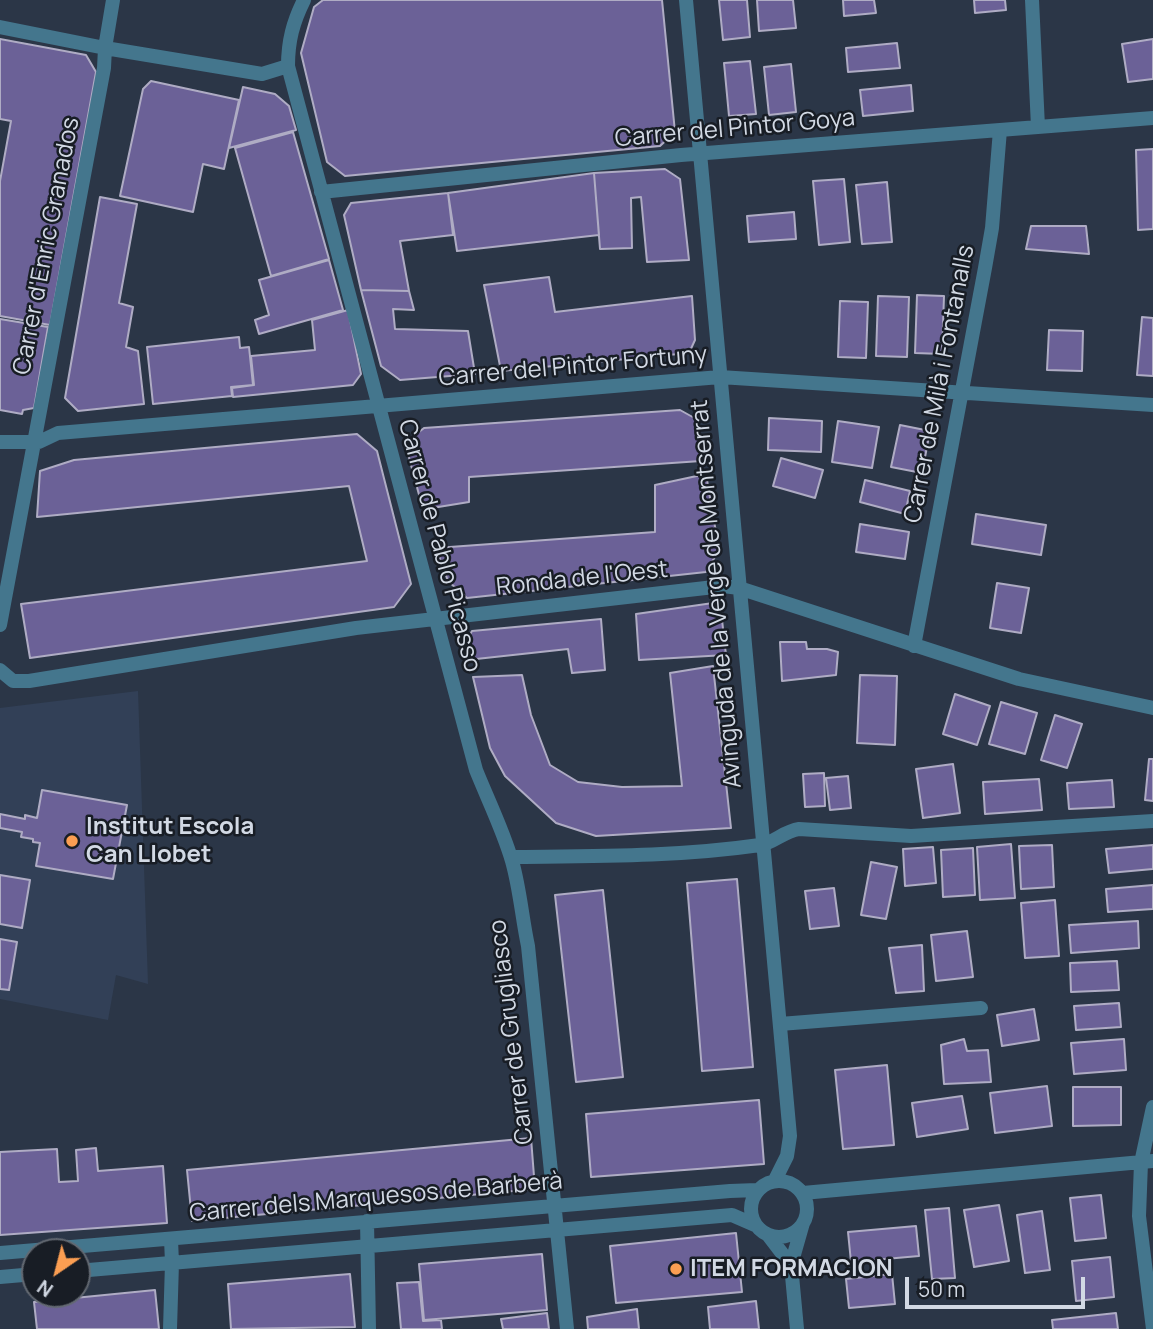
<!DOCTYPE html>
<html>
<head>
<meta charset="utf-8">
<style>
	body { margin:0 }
	#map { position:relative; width:1153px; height:1329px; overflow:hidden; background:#2b3647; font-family:Manrope,sans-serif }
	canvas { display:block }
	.north { position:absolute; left:21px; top:1238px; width:70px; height:70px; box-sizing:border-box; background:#181d25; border:2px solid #626871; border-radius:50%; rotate:215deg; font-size:19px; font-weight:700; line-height:28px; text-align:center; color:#d2d9e4 }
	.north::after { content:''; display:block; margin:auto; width:24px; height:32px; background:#fb9e52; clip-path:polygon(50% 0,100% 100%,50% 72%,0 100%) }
	.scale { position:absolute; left:905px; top:1277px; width:180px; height:32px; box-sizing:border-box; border:4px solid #d2d9e4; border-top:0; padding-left:9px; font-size:21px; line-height:24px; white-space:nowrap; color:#d2d9e4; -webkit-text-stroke:5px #181d25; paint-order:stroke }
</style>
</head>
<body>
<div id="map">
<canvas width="1153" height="1329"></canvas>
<div class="north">N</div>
<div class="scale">50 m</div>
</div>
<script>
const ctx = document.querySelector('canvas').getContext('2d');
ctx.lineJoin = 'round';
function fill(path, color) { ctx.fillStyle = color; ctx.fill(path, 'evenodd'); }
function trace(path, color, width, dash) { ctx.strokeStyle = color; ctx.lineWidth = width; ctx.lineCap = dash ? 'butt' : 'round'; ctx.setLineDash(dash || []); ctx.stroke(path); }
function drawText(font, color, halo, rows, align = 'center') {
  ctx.font = font + ' Manrope,sans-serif'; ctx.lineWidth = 5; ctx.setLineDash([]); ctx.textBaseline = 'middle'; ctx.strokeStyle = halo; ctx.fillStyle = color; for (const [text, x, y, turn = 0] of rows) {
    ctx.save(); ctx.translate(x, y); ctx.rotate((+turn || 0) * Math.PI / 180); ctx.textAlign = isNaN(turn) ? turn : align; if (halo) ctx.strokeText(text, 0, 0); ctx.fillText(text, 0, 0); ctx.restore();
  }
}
const built = new Path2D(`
	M138,691L148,984L116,975L108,1020L0,999V708Z`);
const building = new Path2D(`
	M323,0H662L675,132L660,146L345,176L327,162L301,53L314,7Z
	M719,0H747L750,37L723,40Z
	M757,0H793L796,28L759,31Z
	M843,0H874L876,13L844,16Z
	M974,0H1005L1006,10L975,13Z
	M0,39L86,55L96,72L50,325L0,316V181L11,121L0,119Z
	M1153,39V79L1128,82L1122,44Z
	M897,43L900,68L848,72L846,48Z
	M750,61L756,114L729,116L724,63Z
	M791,64L796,112L769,115L764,67Z
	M151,81L239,100L224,169L203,164L193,212L120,196L143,89Z
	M911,85L913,111L863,116L860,90Z
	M243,87L275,94L289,106L296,130L229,148Z
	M293,132L329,259L271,276L235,148Z
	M1153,149V229L1138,230L1136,150Z
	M665,169L680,179L689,260L647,262L641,197L631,198L632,248L600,249L594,173Z
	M594,173L599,235L457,251L448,193Z
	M844,179L850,242L819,245L813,181Z
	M887,182L892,242L862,244L856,185Z
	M448,193L453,235L400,241L409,291L361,290L344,215L351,203Z
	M100,197L137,204L119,303L133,307L126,347L138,351L144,404L78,411L65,398Z
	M794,212L796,239L749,242L747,216Z
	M1031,226H1086L1089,254L1026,249Z
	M329,260L343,310L259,334L255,320L269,315L259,280Z
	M549,277L555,312L692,296L695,340L689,353L501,371L484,285Z
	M361,290L409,291L414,310L393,309L395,329L468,331L475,374L400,380L381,366Z
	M917,295L944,296L942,354L915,353Z
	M878,296L909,297L907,357L876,356Z
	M840,301L868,302L866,358L838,357Z
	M348,310L361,374L353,385L233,397L232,388L254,385L251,356L315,350L312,320Z
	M1142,317L1153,318V376L1137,375Z
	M0,319L48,327L34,408L23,410L22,414L0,410Z
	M1049,330L1083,331L1082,371L1047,370Z
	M239,337L240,348L249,347L253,385L231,387L232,396L153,404L147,347Z
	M680,410L698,420L701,461L469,477V502L426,509L421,502L405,443L424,428Z
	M769,418L822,421L821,452L768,450Z
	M838,421L879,427L872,468L832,462Z
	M900,425L930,431L922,473L891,467Z
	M357,434L377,451L411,584L394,607L30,658L21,604L367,561L349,486L37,517L40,471L74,460Z
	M781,458L823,470L815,498L773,486Z
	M706,474L719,550L706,572L467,598L448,581L436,548L655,532V485Z
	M865,480L910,491L905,514L860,502Z
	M976,514L1046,525L1041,555L972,544Z
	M860,524L909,532L905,559L856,552Z
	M997,583L1029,588L1021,633L990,628Z
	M720,602L726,655L639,660L636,614Z
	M601,619L605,670L572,673L568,649L467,660L464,645L472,631Z
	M780,642H806L807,649H827L838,652L836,675L782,681Z
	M713,666L731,828L596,836L556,823L505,776L490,748L473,677L522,675L531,715L550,765L578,782L622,787L682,786L670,673Z
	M860,675L897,676L895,745L857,743Z
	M955,694L990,706L977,745L943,734Z
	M1001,702L1037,713L1025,754L989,744Z
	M1055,715L1082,724L1067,768L1041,760Z
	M1149,759H1153V801L1145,800Z
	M953,764L960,813L923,818L916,769Z
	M824,773L825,806L805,807L803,774Z
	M848,776L851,808L830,810L826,778Z
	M1039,779L1042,810L985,814L983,782Z
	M1112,780L1114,807L1069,809L1067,783Z
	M42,790L127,805L113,879L36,866L40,843L33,842V839L21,837L22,832L0,828V814L25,819V815L37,818Z
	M1011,844L1015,898L980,900L977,847Z
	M1052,845L1054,887L1021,889L1019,846Z
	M1153,845V869L1109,873L1106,849Z
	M933,847L936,883L905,886L903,849Z
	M973,848L975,895L943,897L941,850Z
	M871,862L897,867L886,919L861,915Z
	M0,875L30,880L22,928L0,924Z
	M737,879L753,1067L702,1071L687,883Z
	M1153,885V909L1108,912L1106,889Z
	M834,888L839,926L810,929L805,891Z
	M603,890L623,1077L576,1082L555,895Z
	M1055,900L1059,956L1025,958L1021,903Z
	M1138,921L1139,948L1071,953L1069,925Z
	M967,931L973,977L936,981L931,935Z
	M0,939L17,942L9,990L0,989Z
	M922,945L924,991L896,993L889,948Z
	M1117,961L1119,990L1071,992L1070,963Z
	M1119,1003L1121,1027L1076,1030L1074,1006Z
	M1034,1009L1039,1040L1002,1046L997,1015Z
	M964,1039L967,1051L988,1050L991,1082L944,1084L941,1045Z
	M1124,1039L1126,1070L1074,1074L1071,1043Z
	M887,1065L894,1145L843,1149L835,1070Z
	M1047,1086L1052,1126L995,1133L990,1093Z
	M1073,1087H1121V1125L1073,1126Z
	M962,1096L968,1129L917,1137L912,1103Z
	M759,1100L764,1164L591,1177L586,1114Z
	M531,1138L535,1189L192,1221L187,1170Z
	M96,1148L98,1171L163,1166L167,1223L0,1235V1152L57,1149L59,1182L78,1181L76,1150Z
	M1101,1195L1106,1238L1075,1241L1070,1198Z
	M999,1205L1009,1261L974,1267L964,1210Z
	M949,1208L955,1278L932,1279L925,1210Z
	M1042,1211L1050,1270L1025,1273L1017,1215Z
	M916,1226L919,1256L851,1262L848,1232Z
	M736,1233L742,1292L616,1303L610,1246Z
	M542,1254L547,1310L424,1320L419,1264Z
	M1110,1257L1114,1297L1076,1301L1072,1261Z
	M350,1274L355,1327L231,1329L228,1284Z
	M892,1274L895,1304L849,1308L846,1279Z
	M419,1282L423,1321L441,1320L442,1329H401L397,1283Z
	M155,1290L159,1329H37L34,1302Z
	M756,1301L759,1329H710L708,1307Z
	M637,1309L639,1329H588L587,1317Z
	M547,1313L549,1329H503L501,1319Z
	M1116,1313L1118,1329H1053L1052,1320Z`);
const minor = new Path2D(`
	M304,0C293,22 288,41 288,66L476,770C488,800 503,830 512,861C520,889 522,918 528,946L567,1329
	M686,0L790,1136L787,1156L775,1180
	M1032,0L1038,127
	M0,27L105,48L262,74L288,66
	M321,192L681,155L1153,118
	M0,442H39L58,433L720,377L1153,405
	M0,625L104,68L105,48L113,0
	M914,646L985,268L992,228L1000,130
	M0,670L13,681H29L356,628L723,586L739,588L1019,679L1153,708
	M511,857C593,856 677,857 760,845C774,843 784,831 799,829L911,836L1153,821
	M780,1024L981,1008
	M751 1209a28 28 0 1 1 56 0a28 28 0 1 1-56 0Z
	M803,1193L1153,1161
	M367,1221L369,1329
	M768,1235L791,1265
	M0,1253L730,1191L757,1190
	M77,1271L732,1215L755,1225
	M0,1277L35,1274
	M170,1329L172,1263L171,1239
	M797,1329L791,1265L803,1223
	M1153,1329L1139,1216L1141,1163L1153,1107`);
const markers = [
	[72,841,7,"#fb9e52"],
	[676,1269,7,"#fb9e52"]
];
const streetNames = [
	["Carrer del Pintor Goya",735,129,-5],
	["Carrer d'Enric Granados",47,246,-79],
	["Carrer del Pintor Fortuny",573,367,-5],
	["Carrer de Milà i Fontanalls",940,384,-79],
	["Carrer de Pablo Picasso",439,546,75],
	["Ronda de l'Oest",582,579,-6],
	["Avinguda de la Verge de Montserrat",717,594,-95],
	["Carrer de Grugliasco",512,1032,-97],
	["Carrer dels Marquesos de Barberà",376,1198,-5]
];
const poiNames = [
	["Institut Escola",86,827],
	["Can Llobet",86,855],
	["ITEM FORMACION",690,1269]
];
fill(built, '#324057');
fill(building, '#6b6197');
trace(building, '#afacc4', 2);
trace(minor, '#44768d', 14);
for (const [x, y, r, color] of markers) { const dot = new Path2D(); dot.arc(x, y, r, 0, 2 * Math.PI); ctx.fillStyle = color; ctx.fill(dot); trace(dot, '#181d25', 2.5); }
drawText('24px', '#d2d9e4', '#181d25', streetNames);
drawText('bold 24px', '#d2d9e4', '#181d25', poiNames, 'left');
</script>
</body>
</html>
